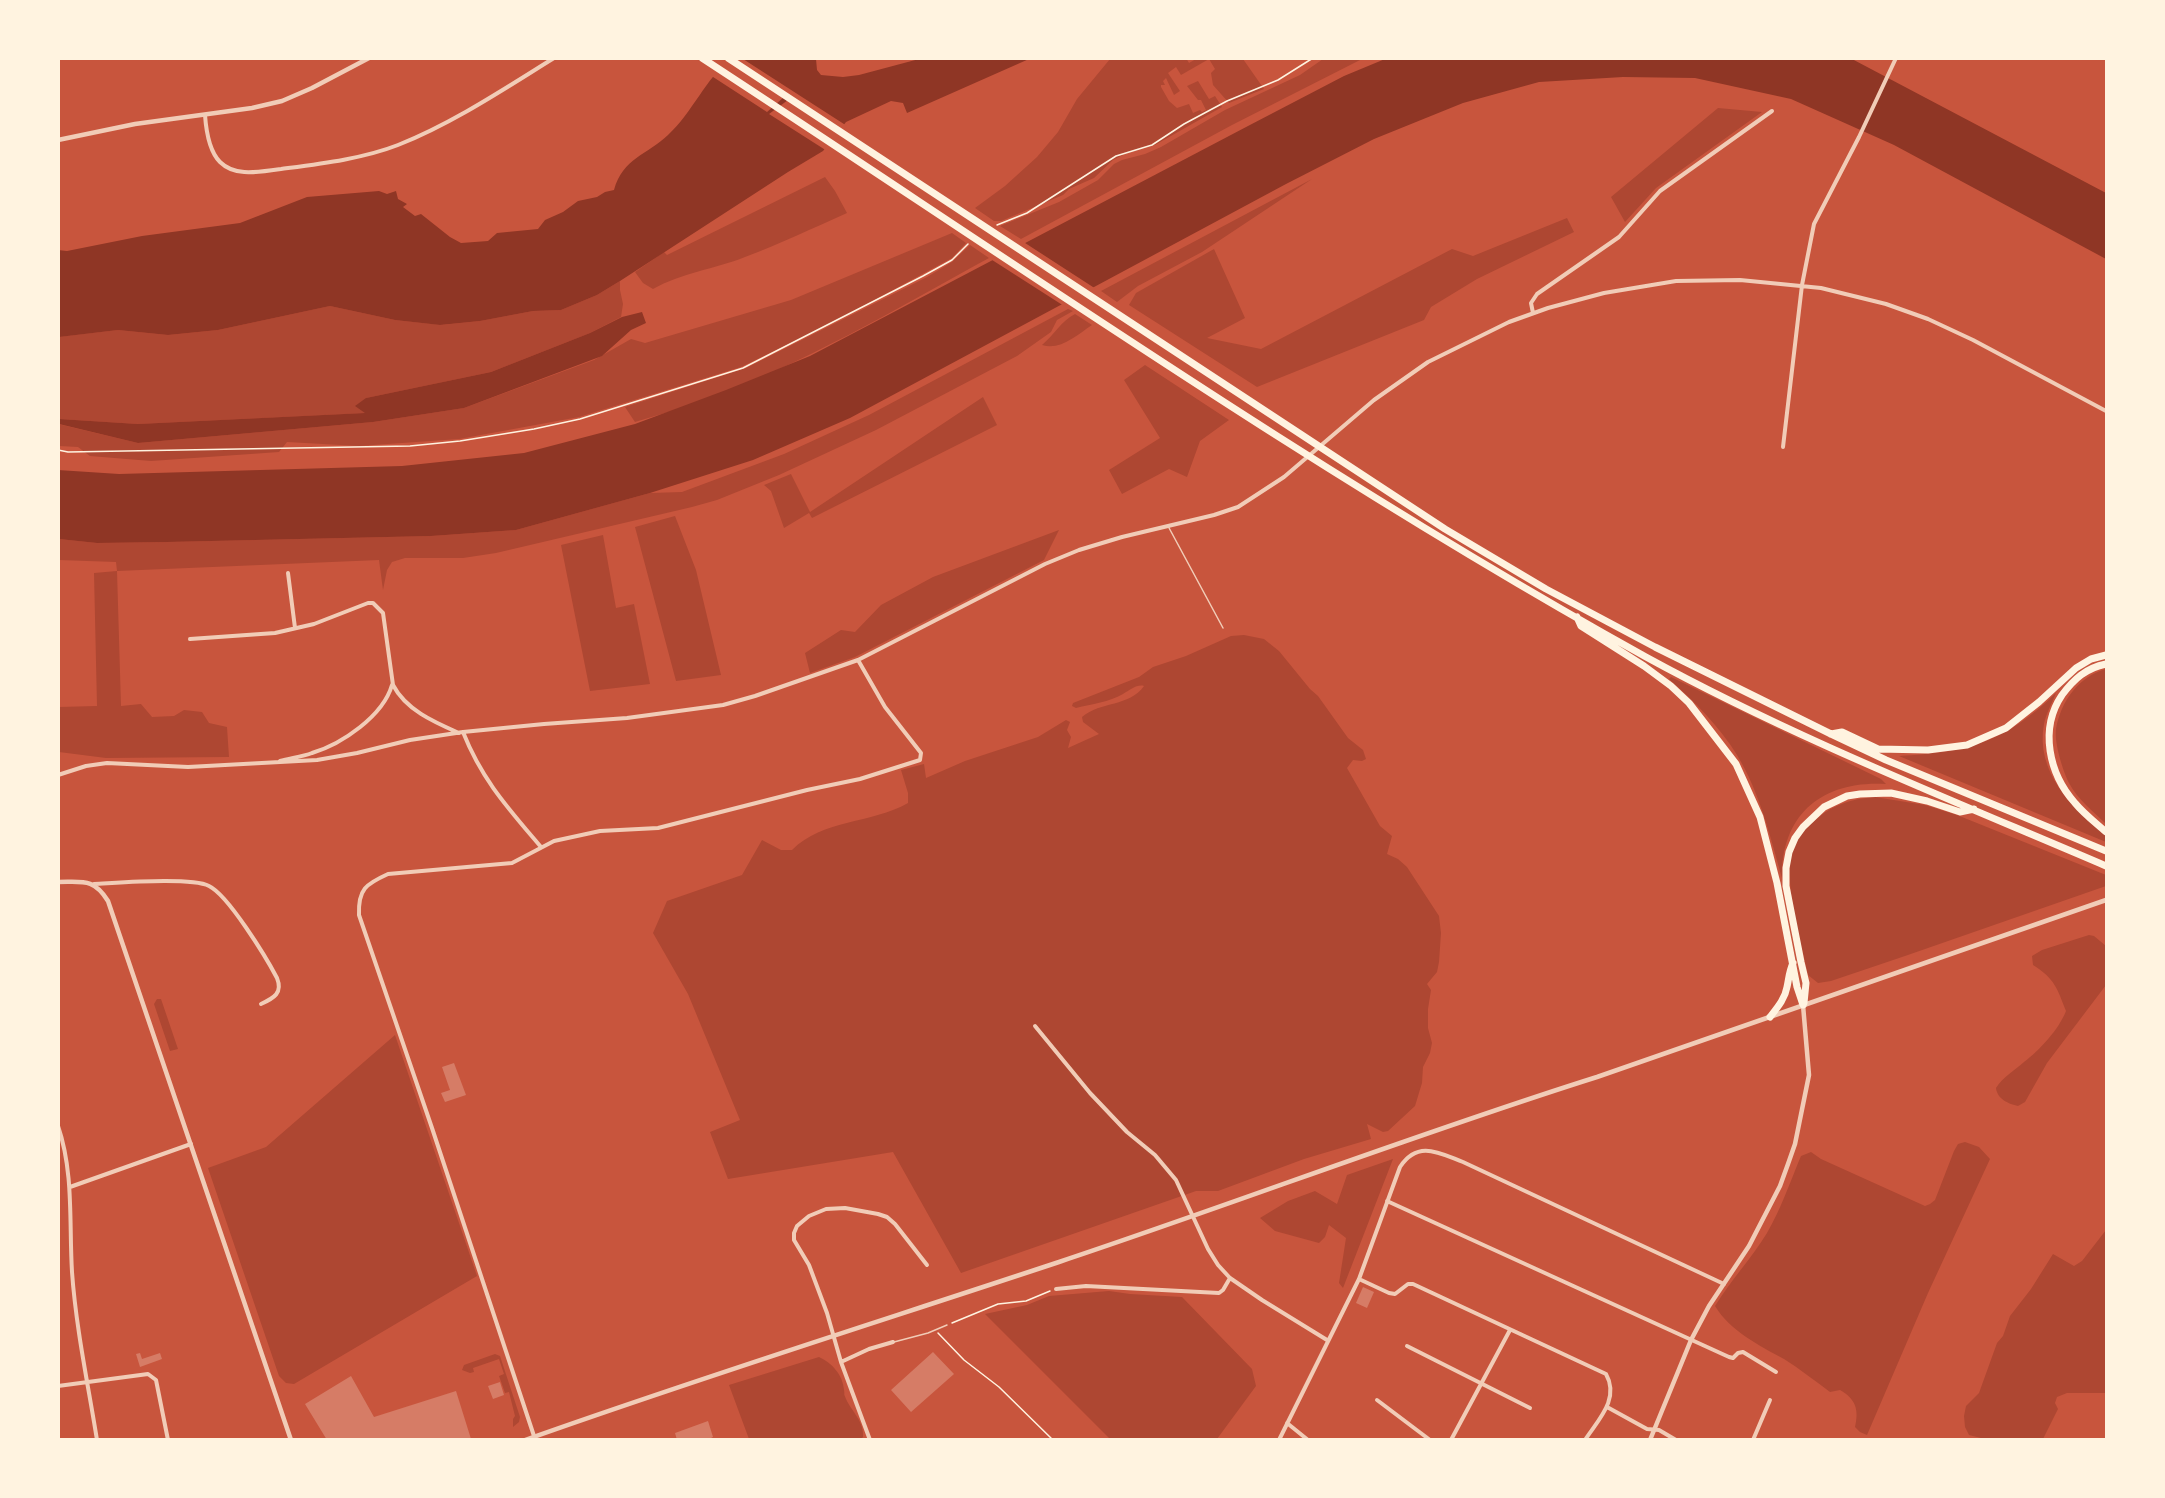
<!DOCTYPE html>
<html>
<head>
<meta charset="utf-8">
<style>
	body { margin:0 }
	#map { position:relative; width:2165px; height:1498px; overflow:hidden; background:#c8553d; font-family:"DM Sans",sans-serif }
	canvas { display:block }
	.frame { position:absolute; inset:0; border:60px solid #fff3e0; pointer-events:none }
</style>
</head>
<body>
<div id="map">
<canvas width="2165" height="1498"></canvas>
<div class="frame"></div>
</div>
<script>
const ctx = document.querySelector('canvas').getContext('2d');
ctx.lineJoin = 'round';
function fill(path, color) { ctx.fillStyle = color; ctx.fill(path, 'evenodd'); }
function trace(path, color, width, dash) { ctx.strokeStyle = color; ctx.lineWidth = width; ctx.lineCap = dash ? 'butt' : 'round'; ctx.setLineDash(dash || []); ctx.stroke(path); }
const green = new Path2D(`
	M1186,58L1189,63L1196,59H1243L1264,89L1229,103L1213,85L1211,73L1215,69L1209,59L1181,75L1176,67L1168,73L1180,91L1174,95L1166,78L1163,81L1165,85H1161V87L1169,101L1177,108L1189,104L1193,113L1200,110L1202,112L1206,110L1201,100H1198L1187,86L1198,81L1209,99L1215,96L1222,107L1155,145L1125,154L1113,160L1094,178L1069,189L1063,195L1001,221H994L975,208L1005,186L1037,157L1058,132L1077,99L1110,59Z
	M1323,59H1362L1232,125L1021,239L1000,226L1059,202L1098,180L1114,164L1122,160L1145,154L1161,147L1225,110L1300,75Z
	M1718,108L1762,112L1656,188L1625,222L1611,197Z
	M825,177L835,191L847,213C813,228 780,244 745,257C715,269 681,273 653,289L643,283L635,272L664,252L667,255Z
	M1312,179L1202,252L1138,286L1117,302L1101,291Z
	M1567,218L1574,232L1477,279L1431,307L1424,320L1257,387L1129,305L1136,293L1214,249L1245,318L1207,338L1261,349L1452,249L1473,256Z
	M952,233L966,243L952,258L832,323L741,367L579,417L459,439L359,446L287,442L279,452L151,461L90,456L78,447L59,446L58,424L138,443L373,422L464,408L594,360L631,339L645,343L791,300Z
	M970,245L989,258C896,309 802,365 701,401C680,409 657,415 635,422L625,407L746,368L927,277L952,262Z
	M620,281V290L623,304L621,317L590,333L491,372L366,398V413L138,424L59,419L58,337L118,330L168,335L218,330L330,306L395,320L441,325L480,321L533,311L561,310L597,295Z
	M1068,309L1073,311L1057,320L1051,332L1017,356L876,430L779,475L717,500L692,507L496,553L463,558H405L392,562L387,570L383,590L379,560L117,571L121,706L141,704L152,717L174,716L184,710L202,712L209,723L227,727L229,757L106,758L59,752V707L97,706L94,573L117,571L116,562L59,560V539L97,543L167,542L431,536L516,530L650,493L682,492L784,454L869,415Z
	M1075,314L1092,325C1077,335 1060,351 1042,345C1054,335 1061,321 1075,314Z
	M1145,365L1229,420L1200,441L1187,477L1169,469L1122,494L1109,470L1160,438L1124,380Z
	M983,397L997,425L812,518L809,513L784,528L771,491L764,485L791,474L810,512Z
	M675,516L696,570L721,675L676,681L635,527Z
	M1059,530L1044,560L855,657L810,673L805,653L841,630L855,632L881,605L933,577Z
	M603,535L616,608L634,604L650,684L590,691L561,545Z
	M1244,635L1264,639L1279,651L1310,689L1318,696L1348,738L1363,750L1366,759L1362,761L1353,760L1347,768L1380,826L1392,836L1387,854L1398,859L1407,867L1439,916L1441,933L1439,962L1437,972L1427,984L1431,990L1428,1009V1028L1432,1043L1430,1053L1423,1067L1422,1083L1415,1106L1388,1131L1383,1132L1367,1124L1371,1139L1304,1159L1218,1191H1196L961,1273L893,1152L728,1179L710,1132L740,1120L688,994L653,933L667,901L742,875L762,840L781,850H792C823,819 871,824 908,803V793L901,770L924,764L926,778L965,761L1038,737L1066,720L1070,722L1067,730L1071,737L1068,748L1099,734L1083,722L1082,717C1101,701 1129,707 1144,686C1137,684 1130,690 1123,694C1109,702 1092,704 1076,708L1072,706L1073,703L1139,677L1153,667L1186,656L1231,636Z
	M2106,669V824C2094,812 2077,799 2069,783C2063,771 2054,743 2056,729C2061,701 2079,676 2106,669Z
	M1671,677L1881,779L1886,784C1824,780 1781,813 1782,878C1770,836 1760,793 1737,755C1720,727 1694,701 1669,679Z
	M2056,693C2052,703 2046,714 2044,724C2035,772 2072,808 2106,836V842L1899,756C1968,752 2004,743 2056,693Z
	M1875,797L1925,805L1957,815L2106,875V886L1905,956L1831,981L1818,983L1808,975C1801,941 1782,879 1793,848C1797,838 1805,829 1813,822C1831,805 1851,799 1875,797Z
	M2089,935L2094,936L2106,946V985L2047,1063L2025,1102L2018,1106C2009,1104 1997,1099 1996,1088C2003,1077 2014,1071 2024,1062C2040,1050 2059,1029 2066,1011C2057,988 2055,979 2033,965L2032,956L2042,950Z
	M157,999H161L178,1049L170,1051L154,1004Z
	M395,1035L477,1276L294,1384L286,1383L279,1376L208,1168L266,1147Z
	M1965,1142L1979,1147L1990,1159L1928,1293L1867,1435L1860,1432L1855,1427C1859,1410 1856,1399 1840,1390L1830,1392C1815,1381 1800,1369 1784,1359C1760,1346 1730,1331 1715,1306C1731,1280 1751,1259 1767,1233C1781,1209 1790,1182 1801,1156L1811,1152L1821,1159L1925,1206L1930,1204L1935,1200L1954,1151L1958,1144Z
	M1393,1159L1343,1288L1339,1283L1346,1238L1329,1225L1325,1237L1319,1243L1275,1231L1260,1218L1288,1201L1315,1191L1337,1204L1347,1175Z
	M2106,1230V1393H2067L2057,1397L2055,1403L2058,1409L2043,1439H1985L1969,1435L1965,1427L1964,1416L1966,1406L1979,1393L1997,1343L2003,1336L2010,1316L2031,1289L2053,1254L2074,1266L2082,1261Z
	M1109,1291L1130,1294L1182,1297L1252,1369L1256,1386L1217,1439H1110L985,1314L1027,1305L1049,1296Z
	M495,1354L500,1356L520,1417L519,1422L513,1427V1419L515,1416L509,1392L505,1393L499,1376L504,1374L499,1359L473,1368L474,1372L470,1373L462,1370L464,1365Z
	M819,1357C832,1363 843,1375 844,1390C845,1396 843,1392 846,1399C852,1412 864,1421 863,1437L860,1440L749,1439L729,1385Z`);
const water = new Path2D(`
	M731,59H816L817,70L821,75L843,77L859,75L919,59H1029L907,113L903,103L891,101L846,122L823,151L788,172L620,281L597,295L561,310L533,311L480,321L440,325L395,320L330,306L218,330L168,335L118,330L59,337L58,250L67,251L142,236L240,223L307,197L379,191L387,194L396,191L398,199L407,204L403,207L415,216L421,214L450,237L461,243L488,241L497,233L538,229L545,220L563,212L578,201L597,197L605,192L614,190C623,158 647,155 668,135C693,112 705,79 731,59Z
	M1385,59H1852L2106,193V259L1894,145L1791,99L1695,78L1623,77L1539,82L1463,103L1374,139L1286,184L850,418L753,460L650,493L516,530L431,536L167,542L97,543L59,539L58,470L119,474L402,466L524,453L635,424L726,390L810,356L1248,126L1344,76Z
	M642,312L646,323L631,330L602,356L464,408L373,422L138,443L59,424V419L138,424L365,413L355,406L366,398L491,372L590,333L622,317Z`);
const pier = new Path2D(`
	M726,58L743,59L847,126L827,151L769,114L788,100L784,97L767,112L710,75L715,67Z
	M1022,241L1096,289L1064,306L989,258Z`);
const building = new Path2D(`
	M454,1063L466,1095L445,1102L441,1093L450,1090L442,1067Z
	M1363,1287L1374,1292L1367,1308L1356,1303Z
	M933,1352L954,1374L911,1412L891,1390Z
	M140,1353L142,1359L160,1353L162,1359L140,1367L136,1354Z
	M351,1376L374,1417L456,1391L471,1439L327,1440L305,1404Z
	M500,1382L504,1395L493,1399L488,1386Z
	M708,1421L713,1437L707,1440H677L675,1433Z`);
const path = new Path2D(`
	M997,225L1027,213L1116,156L1152,145L1184,124L1227,101L1278,80L1313,58
	M58,450L68,452L410,446L460,441L534,429L580,419L743,368L923,276L952,260L968,244
	M952,1323L998,1304L1026,1301L1050,1291
	M938,1333L964,1360L999,1387L1053,1440`);
const service = new Path2D(`
	M1168,526L1223,628
	M894,1342L928,1333L947,1325`);
const minor = new Path2D(`
	M205,115C206,129 209,151 220,162C236,178 262,171 281,169C319,164 362,159 398,145C453,123 504,89 554,58
	M1533,313L1531,303L1537,294L1619,237L1660,191L1772,111
	M1783,447L1802,285L1814,224L1859,137L1896,58
	M288,573L295,628
	M190,639L275,633L314,624L368,603H373L383,613L393,685C406,710 434,722 459,733
	M463,732C482,780 508,808 541,847
	M280,761C290,758 302,757 312,753C342,744 383,716 392,685
	M58,775L86,766L107,763L188,767L317,760L357,753L410,740L463,732L544,724L627,718L723,705L755,696L858,660L1045,564L1079,550L1122,537L1214,515L1238,507L1284,477L1374,400L1428,362L1509,322L1548,308L1604,293L1676,281L1740,280L1821,288L1886,304L1928,319L1973,340L2106,411
	M94,884C117,883 191,877 209,886C228,895 266,957 277,978C283,993 274,998 261,1004
	M1035,1026L1090,1093L1127,1132L1155,1155L1176,1180L1208,1249L1218,1265L1230,1278L1262,1300L1327,1340
	M58,1126C74,1173 69,1223 72,1272C76,1328 88,1384 97,1440
	M70,1187L191,1144
	M1387,1201L1729,1357L1733,1358L1738,1353L1743,1352L1776,1372
	M1359,1279L1389,1293L1395,1294L1408,1284H1413L1606,1374C1620,1399 1598,1420 1585,1440
	M1056,1289L1086,1286L1219,1293L1223,1290L1230,1278
	M1407,1346L1530,1408
	M841,1362L869,1349L893,1342
	M58,1386L148,1374L156,1380L168,1440
	M1377,1400L1430,1440
	M1607,1407L1647,1429L1659,1430L1676,1440
	M1287,1423L1308,1440
	M534,1436L432,1128L359,915C358,889 366,884 388,874L512,863L554,841L600,831L658,828L807,790L860,779L920,760L921,753L885,707L858,660
	M870,1440L841,1362L827,1313L809,1265L794,1240V1233L797,1226L809,1216L826,1209L845,1208L878,1214L887,1217L895,1224L927,1265
	M1279,1440L1359,1279L1400,1167C1418,1140 1439,1153 1463,1162L1724,1284
	M1451,1440L1510,1330
	M1753,1440L1770,1400`);
const tertiary = new Path2D(`
	M58,140L135,124L252,108L282,101L312,88L369,58
	M58,882C83,882 94,878 108,901L291,1440
	M525,1440C702,1377 881,1321 1059,1262C1239,1202 1416,1134 1597,1077L2106,900
	M1650,1440L1691,1340L1709,1306L1749,1246L1780,1186L1788,1164L1795,1144L1809,1075L1803,1005`);
const motorway = new Path2D(`
	M702,58C1014,262 1320,476 1646,657C1794,738 1952,800 2106,866
	M728,58L1445,529L1546,589L1655,647L1831,734L1886,760L2106,851
	M1577,617L1581,626L1644,666L1671,686L1689,703L1736,764L1760,817L1777,883L1797,987L1803,1005
	M2106,664C2086,668 2074,679 2062,695C2039,729 2049,774 2075,803C2084,814 2096,823 2106,832
	M1831,734L1842,732L1878,749L1928,750L1967,745L2006,728L2039,702L2076,668L2091,659L2106,655
	M1804,1003L1806,983L1801,962L1786,886V868L1789,852L1795,838L1803,827L1824,807L1847,796L1860,794L1891,793L1927,801L1960,812L1974,809
	M1770,1017C1777,1008 1785,999 1787,987C1789,978 1789,972 1793,963`);
fill(green, '#ae4732');
fill(water, '#8f3625');
fill(pier, '#c8553d');
fill(building, '#d67c66');
trace(path, '#fff3e0', 1.5);
trace(service, '#f1ccb7', 1.5);
trace(minor, '#f1ccb7', 4);
trace(tertiary, '#f1ccb7', 4.5);
trace(motorway, '#fff3e0', 7);
</script>
</body>
</html>
